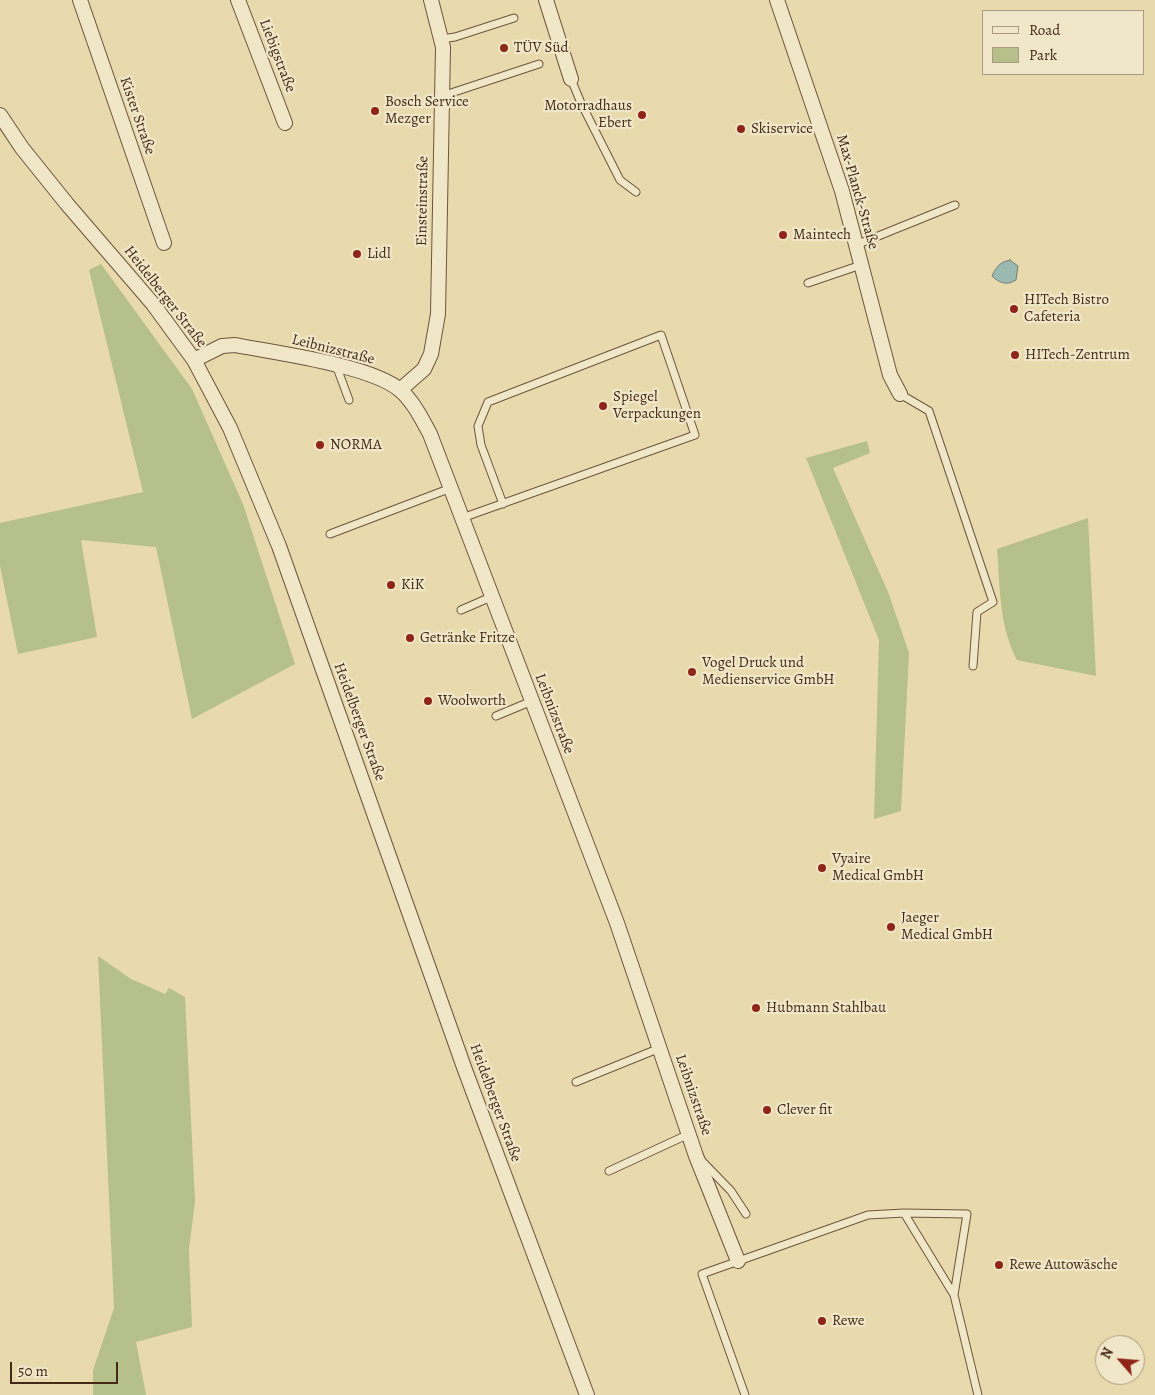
<!DOCTYPE html>
<html>
<head>
<meta charset="utf-8">
<style>
	body { margin:0 }
	#map { position:relative; width:1155px; height:1395px; overflow:hidden; background:#e8daac; font-family:Alegreya,serif }
	canvas { display:block }
	.legend { position:absolute; left:982px; top:10px; width:162px; height:65px; box-sizing:border-box; background:#f0e7c9; border:1px solid #ab9b81; margin:0; padding:6px 9px; list-style:none; font-size:15px; color:#442916 }
	.legend li { display:flex; align-items:center; gap:10px; height:25px }
	.legend b { width:25px; border:1px solid #ab9b81 }
	.north { position:absolute; left:1095px; top:1335px; width:50px; height:50px; box-sizing:border-box; background:#f0e7c9; border:1px solid #ab9b81; border-radius:50%; rotate:297deg; font-size:14px; font-weight:700; line-height:20px; text-align:center; color:#442916 }
	.north::after { content:''; display:block; margin:auto; width:18px; height:22px; background:#8f2418; clip-path:polygon(50% 0,100% 100%,50% 72%,0 100%) }
	.scale { position:absolute; left:10px; top:1362px; width:108px; height:22px; box-sizing:border-box; border:2px solid #442916; border-top:0; padding-left:6px; font-size:15px; line-height:18px; white-space:nowrap; color:#442916; -webkit-text-stroke:4px #f0e7c9; paint-order:stroke }
</style>
</head>
<body>
<div id="map">
<canvas width="1155" height="1395"></canvas>
<ul class="legend">
<li><b style="height:6px;background:#f0e7c9"></b>Road</li>
<li><b style="height:14px;background:#b5c08a"></b>Park</li>
</ul>
<div class="north">N</div>
<div class="scale">50 m</div>
</div>
<script>
const ctx = document.querySelector('canvas').getContext('2d');
ctx.lineJoin = 'round';
function fill(path, color) { ctx.fillStyle = color; ctx.fill(path, 'evenodd'); }
function trace(path, color, width, dash) { ctx.strokeStyle = color; ctx.lineWidth = width; ctx.lineCap = dash ? 'butt' : 'round'; ctx.setLineDash(dash || []); ctx.stroke(path); }
function drawText(font, color, halo, rows, align = 'center') {
  ctx.font = font + ' Alegreya,serif'; ctx.lineWidth = 4.5; ctx.setLineDash([]); ctx.textBaseline = 'middle'; ctx.strokeStyle = halo; ctx.fillStyle = color; for (const [text, x, y, turn = 0] of rows) {
    ctx.save(); ctx.translate(x, y); ctx.rotate((+turn || 0) * Math.PI / 180); ctx.textAlign = isNaN(turn) ? turn : align; if (halo) ctx.strokeText(text, 0, 0); ctx.fillText(text, 0, 0); ctx.restore();
  }
}
const green = new Path2D(`
	M101,264L192,389L243,504L295,664L192,719L156,547L81,540L97,637L18,654L0,566V523L143,492L89,270Z
	M867,441L870,453L833,468L888,592L909,653L901,811L874,819L879,640L806,458Z
	M1088,518L1096,676L1017,660C999,626 1000,586 997,549Z
	M98,956L131,979L165,994L169,988L185,997L195,1201L189,1249L192,1327L136,1342L146,1395H93V1370L114,1308Z`);
const water = new Path2D(`
	M1010,260L1018,266L1016,280C1007,286 999,283 992,276C996,267 1000,262 1010,260Z`);
const lane = new Path2D(`
	M441,39L455,37L514,18
	M571,79L581,103L620,180L636,192
	M442,96L539,64
	M856,245L955,205
	M808,283L861,265
	M336,365L349,400
	M900,394L929,411L993,602L977,612L973,666
	M462,518L695,435L661,335L488,402L478,426L481,445L503,504
	M330,534L451,488
	M461,610L491,597
	M496,716L532,701
	M576,1082L660,1048
	M700,1159L731,1191L746,1214
	M609,1171L689,1134
	M904,1213L967,1214L954,1295
	M745,1395L702,1274L868,1215L904,1213L954,1295L978,1395`);
const street = new Path2D(`
	M80,0L164,243
	M238,0L285,123
	M546,0L571,79
	M777,0L842,191L890,375L900,394
	M0,115L22,148L67,204L153,304L194,360L230,428L279,546L465,1070L587,1395
	M194,360L222,346L235,345C275,353 370,365 400,390C413,401 422,419 430,434L617,923L696,1156L738,1261
	M400,390L424,369L431,354L438,314L443,47L431,0`);
const markers = [
	[504,48,5,"#8f2418"],
	[375,111,5,"#8f2418"],
	[642,115,5,"#8f2418"],
	[741,129,5,"#8f2418"],
	[783,235,5,"#8f2418"],
	[357,254,5,"#8f2418"],
	[1014,309,5,"#8f2418"],
	[1015,355,5,"#8f2418"],
	[603,406,5,"#8f2418"],
	[320,445,5,"#8f2418"],
	[391,585,5,"#8f2418"],
	[410,638,5,"#8f2418"],
	[692,672,5,"#8f2418"],
	[428,701,5,"#8f2418"],
	[822,868,5,"#8f2418"],
	[891,927,5,"#8f2418"],
	[756,1008,5,"#8f2418"],
	[767,1110,5,"#8f2418"],
	[999,1265,5,"#8f2418"],
	[822,1321,5,"#8f2418"]
];
const poiNames = [
	["TÜV Süd",514,48],
	["Bosch Service",385,102],
	["Mezger",385,119],
	["Motorradhaus",632,106,"right"],
	["Ebert",632,123,"right"],
	["Skiservice",751,129],
	["Maintech",793,235],
	["Lidl",367,254],
	["HITech Bistro",1024,300],
	["Cafeteria",1024,317],
	["HITech-Zentrum",1025,355],
	["Spiegel",613,397],
	["Verpackungen",613,414],
	["NORMA",330,445],
	["KiK",401,585],
	["Getränke Fritze",420,638],
	["Vogel Druck und",702,663],
	["Medienservice GmbH",702,680],
	["Woolworth",438,701],
	["Vyaire",832,859],
	["Medical GmbH",832,876],
	["Jaeger",901,918],
	["Medical GmbH",901,935],
	["Hubmann Stahlbau",766,1008],
	["Clever fit",777,1110],
	["Rewe Autowäsche",1009,1265],
	["Rewe",832,1321]
];
const streetNames = [
	["Liebigstraße",277,56,69],
	["Kister Straße",137,116,71],
	["Max-Planck-Straße",857,192,74],
	["Einsteinstraße",423,201,-89],
	["Heidelberger Straße",165,297,52],
	["Leibnizstraße",333,350,14],
	["Leibnizstraße",554,714,69],
	["Heidelberger Straße",359,722,70],
	["Leibnizstraße",693,1095,71],
	["Heidelberger Straße",495,1103,70]
];
fill(green, '#b5c08a');
fill(water, '#99b9b1');
trace(water, '#777f73', 1);
trace(lane, '#6d553c', 9);
trace(street, '#6d553c', 16);
trace(lane, '#f0e7c9', 7);
trace(street, '#f0e7c9', 14);
for (const [x, y, r, color] of markers) { const dot = new Path2D(); dot.arc(x, y, r, 0, 2 * Math.PI); ctx.fillStyle = color; ctx.fill(dot); trace(dot, '#f0e7c9', 2); }
drawText('15px', '#442916', '#f0e7c9', poiNames, 'left');
drawText('15px', '#442916', '#f0e7c9', streetNames);
</script>
</body>
</html>
